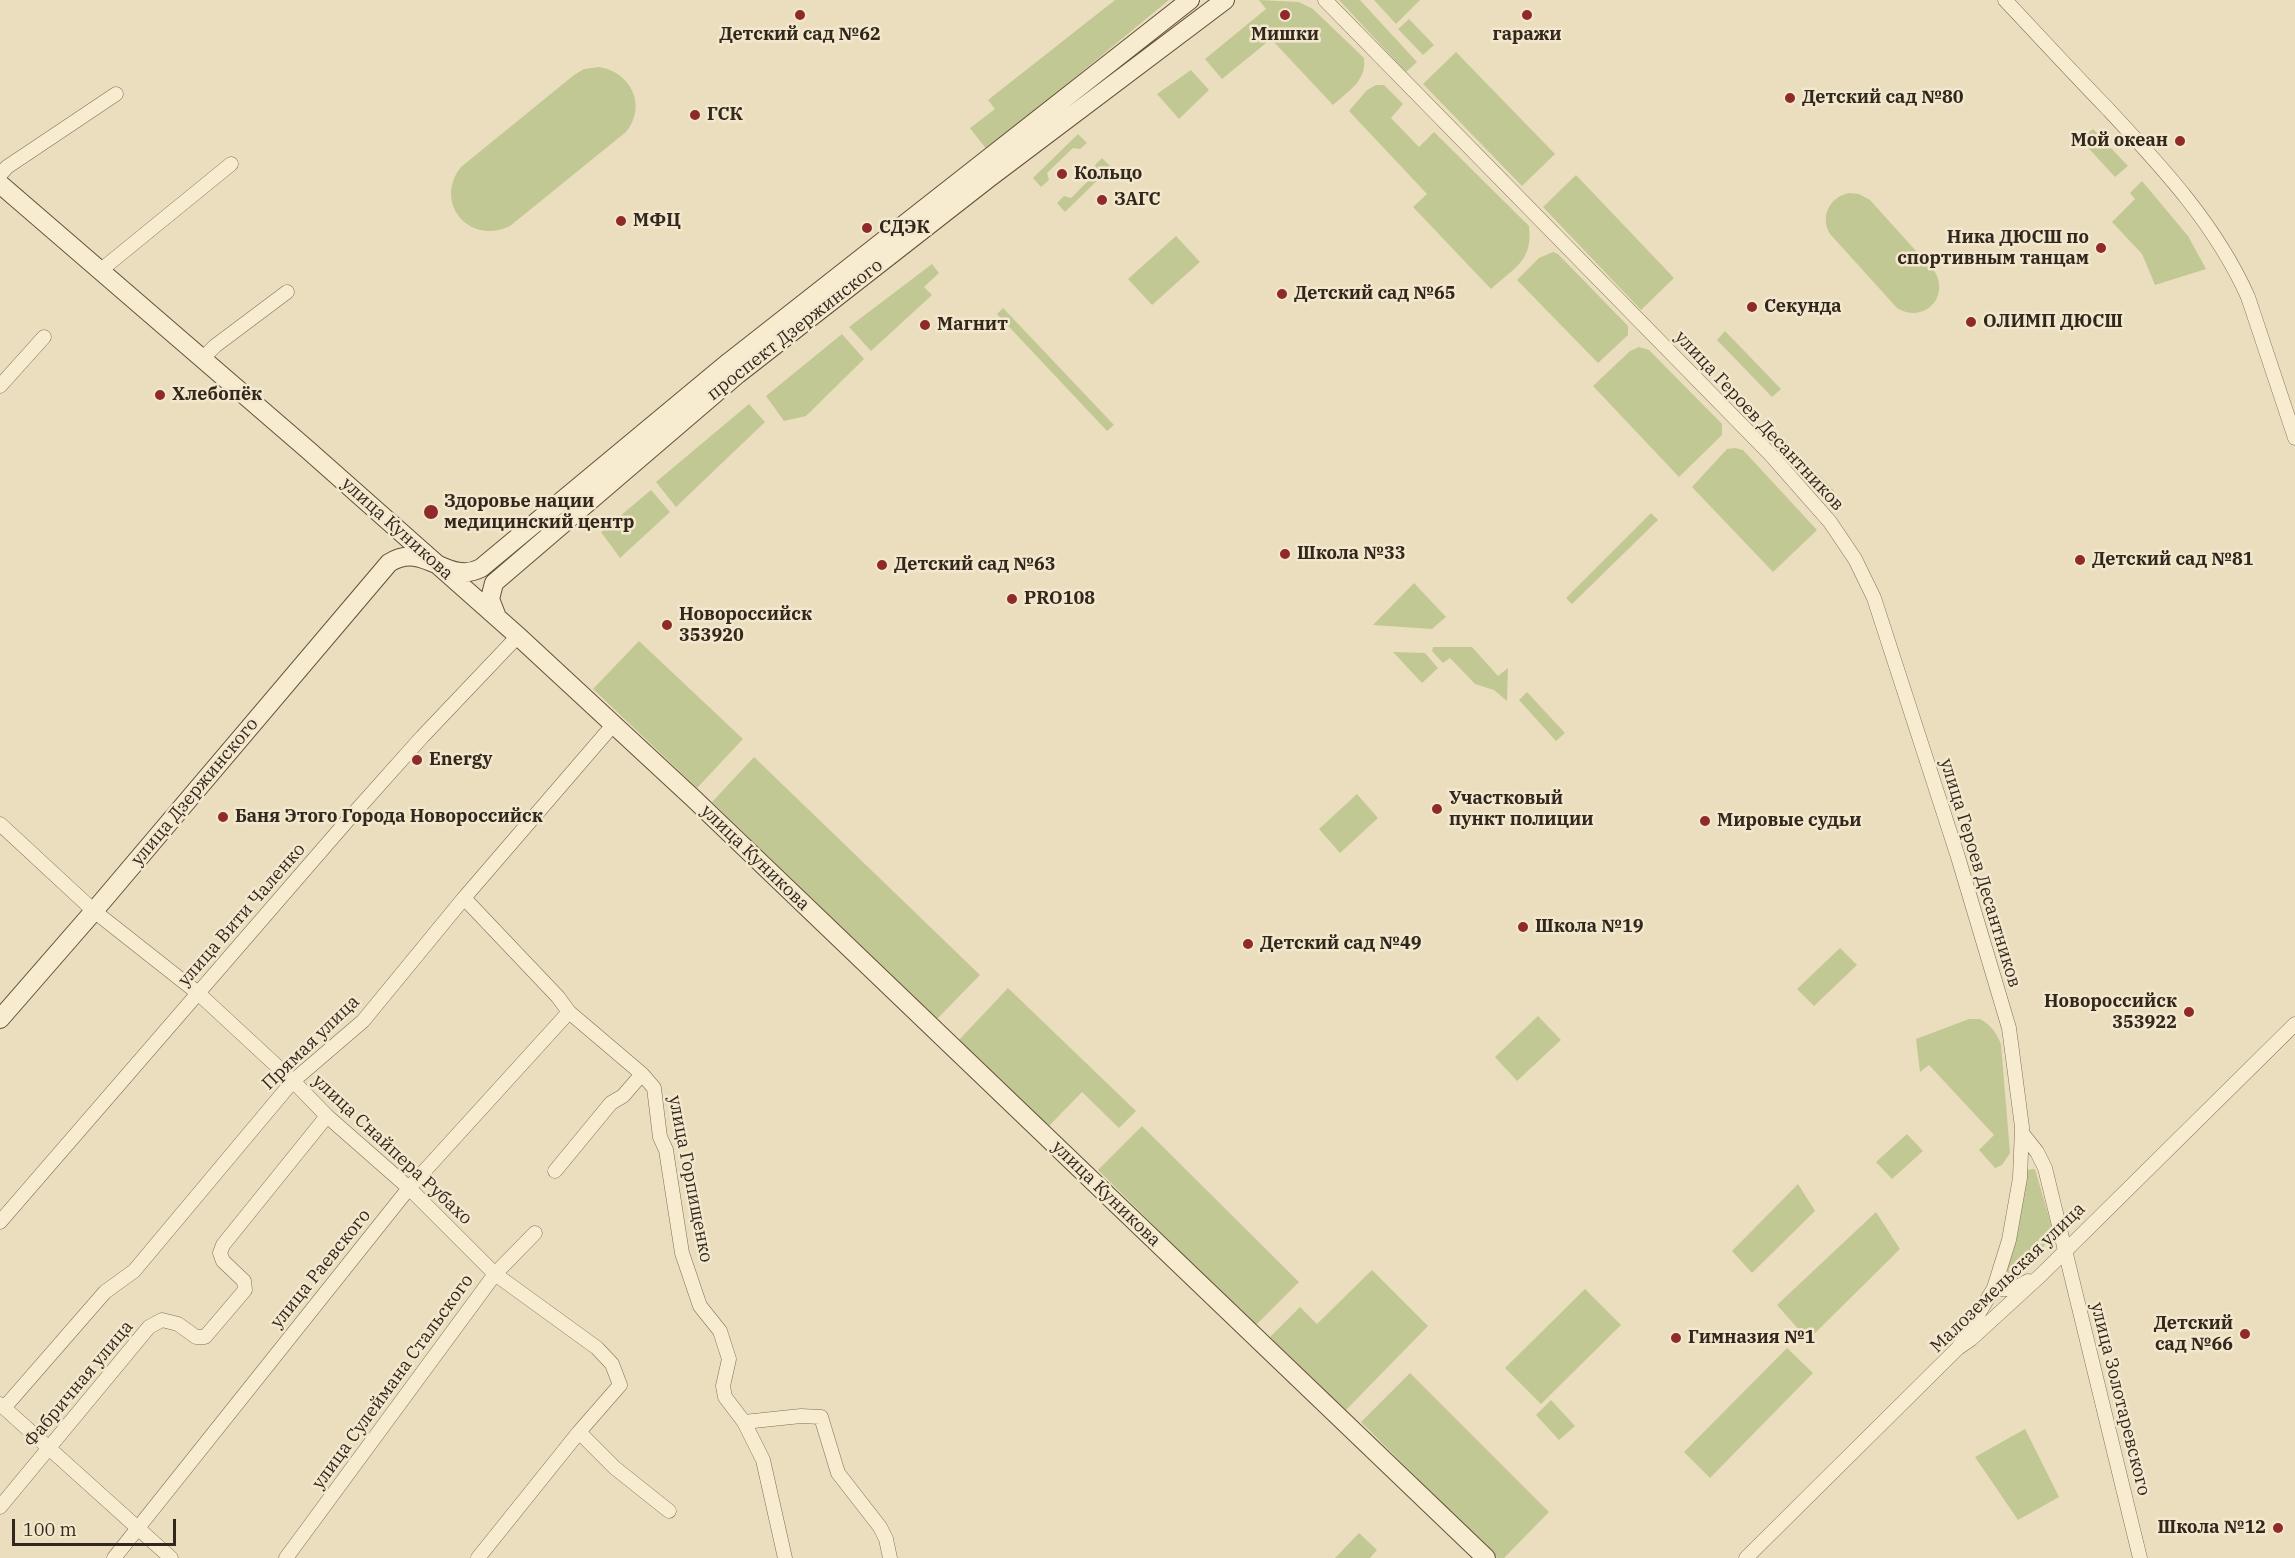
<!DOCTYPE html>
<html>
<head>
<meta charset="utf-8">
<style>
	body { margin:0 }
	#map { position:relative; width:2295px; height:1558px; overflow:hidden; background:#ebdebe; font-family:"IBM Plex Serif",serif }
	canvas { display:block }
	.scale { position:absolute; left:12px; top:1519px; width:164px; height:27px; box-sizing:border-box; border:3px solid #32271c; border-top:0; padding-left:8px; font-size:18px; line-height:21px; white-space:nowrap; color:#32271c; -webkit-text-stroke:4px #f3e8cd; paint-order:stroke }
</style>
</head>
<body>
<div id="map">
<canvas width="2295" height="1558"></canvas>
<div class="scale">100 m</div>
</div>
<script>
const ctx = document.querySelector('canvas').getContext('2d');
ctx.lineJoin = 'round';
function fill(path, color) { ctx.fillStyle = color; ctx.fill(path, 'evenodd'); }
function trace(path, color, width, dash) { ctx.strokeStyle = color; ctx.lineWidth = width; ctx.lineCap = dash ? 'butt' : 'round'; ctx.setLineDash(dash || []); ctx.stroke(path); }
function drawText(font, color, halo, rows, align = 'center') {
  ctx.font = font + ' "IBM Plex Serif",serif'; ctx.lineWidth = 5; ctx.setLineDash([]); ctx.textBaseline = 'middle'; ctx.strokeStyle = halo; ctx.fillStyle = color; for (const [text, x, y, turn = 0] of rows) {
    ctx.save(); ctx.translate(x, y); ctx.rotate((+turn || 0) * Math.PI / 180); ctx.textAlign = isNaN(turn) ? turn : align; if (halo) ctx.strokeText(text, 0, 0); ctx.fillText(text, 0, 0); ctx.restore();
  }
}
const green = new Path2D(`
	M1115,0H1169L987,150L970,128L995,109L988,100Z
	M1259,0L1299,2L1313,9L1364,58C1367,81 1348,91 1333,105L1271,39L1222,79L1205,59L1266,9Z
	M1339,0H1360L1417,62L1406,72Z
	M1374,0H1420L1396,24Z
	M1409,19L1434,45L1423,55L1398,29Z
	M1456,52L1555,154L1522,186L1423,84Z
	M599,67C632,72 647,107 626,132L510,226C469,246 433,202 461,167L574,75L584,69Z
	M1191,70L1209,90L1179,119L1157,94Z
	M1376,85H1384L1403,104L1391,118L1419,147L1434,132L1529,226C1533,261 1515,267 1491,289L1413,207L1427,194L1349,111L1367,90Z
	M2093,129L2128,166L2115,177L2081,140Z
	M1078,134L1087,143L1080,149L1073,148L1047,173L1049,180L1041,187L1033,178Z
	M1102,158L1111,167L1065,212L1057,203L1064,196L1071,198L1097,172L1095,165Z
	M1576,175L1674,278L1641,310L1543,207Z
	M2142,181L2188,236L2206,269L2155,285L2142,254L2112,222L2135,199L2130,193Z
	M1849,193L1859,194L1870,200L1935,272C1950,299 1922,324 1897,308L1830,234C1820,217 1829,197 1849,193Z
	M1176,236L1200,262L1152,305L1128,279Z
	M1553,252L1558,254L1628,326V335L1598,363L1517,280L1539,258Z
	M932,264L939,273L924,287L932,295L871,351L849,327Z
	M1003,308L1114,425L1107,431L997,314Z
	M1725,331L1781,389L1772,397L1717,340Z
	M842,334L864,359L806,416L784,421L766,396Z
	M1639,347L1649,350L1722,424V435L1679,477L1593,386L1630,351Z
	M749,404L765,422L676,507L656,482Z
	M1781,436L1836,493L1819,492L1772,444Z
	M1735,448L1743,450L1817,530L1773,572L1692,487L1727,449Z
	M651,490L670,512L620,558L601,532Z
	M1651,513L1658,520L1572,604L1566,598Z
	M1414,583L1446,617L1432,629L1373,625Z
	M639,641L743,739L697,788L593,689Z
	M1433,647H1472L1498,676L1508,668L1507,701L1494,690L1475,684L1450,658L1443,663L1432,651Z
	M1393,652L1425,653L1438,668L1422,683Z
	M1527,692L1565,733L1556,741L1519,700Z
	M754,757L980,975L937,1019L712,802Z
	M1357,794L1378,818L1340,853L1319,829Z
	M1840,948L1857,965L1814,1006L1797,989Z
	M1008,988L1136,1111L1119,1128L1082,1092L1048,1127L958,1041Z
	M1538,1016L1561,1040L1517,1081L1495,1057Z
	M1980,1019C1991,1025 1996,1032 2001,1044L2010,1153L2002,1165L1995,1168L1979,1150L1994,1135L1929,1065L1920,1072L1916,1039L1969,1019Z
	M1142,1126L1299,1282L1255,1326L1098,1170Z
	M1907,1134L1923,1151L1892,1179L1876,1162Z
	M2035,1169L2054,1235L2023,1270L2013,1275L2003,1271L2026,1170Z
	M1798,1184L1815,1211L1752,1273L1732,1251Z
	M1876,1212L1900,1249L1808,1340L1777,1305Z
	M1372,1270L1428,1326L1345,1411L1270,1337L1300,1307L1317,1324Z
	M1585,1289L1621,1325L1541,1404L1505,1368Z
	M1787,1348L1813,1373L1710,1478L1684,1452Z
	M1410,1373L1549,1512L1504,1558H1497L1361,1422Z
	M1551,1400L1575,1426L1559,1440L1536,1415Z
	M2025,1429L2059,1497L2018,1520L1975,1457Z
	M1359,1533L1377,1550L1370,1558H1335Z`);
const street = new Path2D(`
	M1325,0L1771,455L1830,522L1855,559L1874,598L1958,857L2009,1028L2022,1127L2020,1178L2009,1240L1994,1288L1958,1348
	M2005,0C2039,36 2072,72 2106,107C2160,165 2215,223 2248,297L2295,438
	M0,175L7,167L116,94
	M101,270L231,164
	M203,358L215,346L287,292
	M0,386L44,337
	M0,824L94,911L198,993L293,1081L327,1116L409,1188L495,1274L597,1348L612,1364L620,1385L579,1432L478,1558
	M464,898L558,997L569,1012L642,1074L654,1088L660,1137L666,1150L682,1253L700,1306L720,1331L729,1359L723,1386L725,1397L744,1422L763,1460L785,1558
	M2022,1133L2037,1152L2045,1168L2140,1558
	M555,1171L611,1103L623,1096L642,1074
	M0,1222L347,821L422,737L518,636
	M1994,1288C2007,1291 2016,1288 2028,1281
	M0,1404L171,1558
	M4,1408L105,1292L134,1271L293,1081L363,1021L464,898L613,725
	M744,1422L801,1416L821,1417L838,1473L880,1527L886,1539L890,1558
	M579,1432L615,1468L669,1511
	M0,1507L149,1327L162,1320L178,1324L196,1337H205L245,1290L244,1281L223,1261L220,1253L223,1245L327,1116
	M114,1558L409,1188L569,1012
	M286,1558L495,1274L535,1233
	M1746,1558L1958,1348L1971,1339L2041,1275L2295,1024`);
const secondary = new Path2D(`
	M0,184L307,449L518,636L694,799L1486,1558
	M497,617L490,599L494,583L738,374L989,178L1225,0
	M0,1019L94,911L389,563C424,540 447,586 481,568L729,362L1190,0`);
const markers = [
	[800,15,6,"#8f2a2b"],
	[1285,15,6,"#8f2a2b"],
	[1527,15,6,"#8f2a2b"],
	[1790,98,6,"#8f2a2b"],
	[695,115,6,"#8f2a2b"],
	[2180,141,6,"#8f2a2b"],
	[1062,174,6,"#8f2a2b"],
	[1102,200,6,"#8f2a2b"],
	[621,221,6,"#8f2a2b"],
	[867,228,6,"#8f2a2b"],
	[2101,248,6,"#8f2a2b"],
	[1282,294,6,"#8f2a2b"],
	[1752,307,6,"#8f2a2b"],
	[1971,322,6,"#8f2a2b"],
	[925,325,6,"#8f2a2b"],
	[160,395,6,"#8f2a2b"],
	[431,512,8,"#8f2a2b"],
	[1285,554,6,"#8f2a2b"],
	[2080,560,6,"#8f2a2b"],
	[882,565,6,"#8f2a2b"],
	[1012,599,6,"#8f2a2b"],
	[667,625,6,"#8f2a2b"],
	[417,760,6,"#8f2a2b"],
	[1437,809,6,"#8f2a2b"],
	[223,817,6,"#8f2a2b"],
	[1705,821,6,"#8f2a2b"],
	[1523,927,6,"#8f2a2b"],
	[1248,944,6,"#8f2a2b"],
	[2189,1012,6,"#8f2a2b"],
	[2245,1334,6,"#8f2a2b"],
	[1676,1338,6,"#8f2a2b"],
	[2278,1528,6,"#8f2a2b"]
];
const poiNames = [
	["Детский сад №62",800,35,"center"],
	["Мишки",1285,35,"center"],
	["гаражи",1527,35,"center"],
	["Детский сад №80",1802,98],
	["ГСК",707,115],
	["Мой океан",2168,141,"right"],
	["Кольцо",1074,174],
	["ЗАГС",1114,200],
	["МФЦ",633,221],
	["СДЭК",879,228],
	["Ника ДЮСШ по",2089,238,"right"],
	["спортивным танцам",2089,259,"right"],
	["Детский сад №65",1294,294],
	["Секунда",1764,307],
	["ОЛИМП ДЮСШ",1983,322],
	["Магнит",937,325],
	["Хлебопёк",172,395],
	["Здоровье нации",444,502],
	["медицинский центр",444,523],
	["Школа №33",1297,554],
	["Детский сад №81",2092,560],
	["Детский сад №63",894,565],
	["PRO108",1024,599],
	["Новороссийск",679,615],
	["353920",679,636],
	["Energy",429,760],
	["Участковый",1449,799],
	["пункт полиции",1449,820],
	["Баня Этого Города Новороссийск",235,817],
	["Мировые судьи",1717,821],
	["Школа №19",1535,927],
	["Детский сад №49",1260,944],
	["Новороссийск",2177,1002,"right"],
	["353922",2177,1023,"right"],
	["Детский",2233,1324,"right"],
	["сад №66",2233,1345,"right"],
	["Гимназия №1",1688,1338],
	["Школа №12",2266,1528,"right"]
];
const streetNames = [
	["проспект Дзержинского",795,330,-38],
	["улица Героев Десантников",1759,421,47],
	["улица Куникова",397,529,42],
	["улица Дзержинского",195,792,-50],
	["улица Куникова",755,858,44],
	["улица Героев Десантников",1980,873,73],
	["улица Вити Чаленко",242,915,-49],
	["Прямая улица",311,1043,-44],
	["улица Снайпера Рубахо",392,1150,43],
	["улица Горпищенко",690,1179,79],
	["улица Куникова",1106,1194,44],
	["улица Раевского",321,1269,-51],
	["Малоземельская улица",2008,1278,-44],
	["улица Сулеймана Стальского",393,1382,-54],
	["Фабричная улица",79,1384,-50],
	["улица Золотаревского",2120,1399,76]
];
fill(green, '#c2c893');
trace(street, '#826e58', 15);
trace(secondary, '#64503b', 20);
trace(street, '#f7ebd0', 14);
trace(secondary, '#f7ebd0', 18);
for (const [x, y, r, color] of markers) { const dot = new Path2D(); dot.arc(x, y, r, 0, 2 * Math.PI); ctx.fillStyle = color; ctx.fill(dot); trace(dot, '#f3e8cd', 2); }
drawText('bold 18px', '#32271c', '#f3e8cd', poiNames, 'left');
drawText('18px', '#32271c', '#f3e8cd', streetNames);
</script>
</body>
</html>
